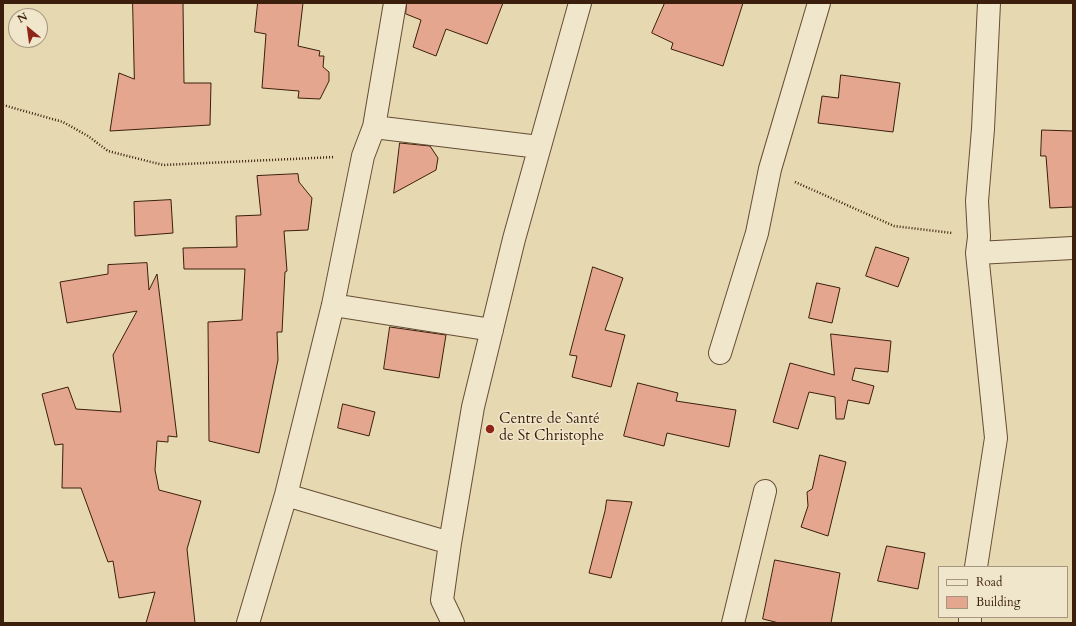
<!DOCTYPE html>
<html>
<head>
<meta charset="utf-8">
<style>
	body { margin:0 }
	#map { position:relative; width:1076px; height:626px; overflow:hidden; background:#e6d9b1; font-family:Cardo,serif }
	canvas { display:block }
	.frame { position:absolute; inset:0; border:4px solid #3b1e0b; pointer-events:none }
	.legend { position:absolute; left:938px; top:566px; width:130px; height:52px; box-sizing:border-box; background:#efe6cc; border:1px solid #a7967f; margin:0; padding:5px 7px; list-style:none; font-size:12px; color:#3b1e0b }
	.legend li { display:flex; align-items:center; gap:8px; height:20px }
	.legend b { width:20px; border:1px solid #a7967f }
	.north { position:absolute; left:8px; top:8px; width:40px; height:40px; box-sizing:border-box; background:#efe6cc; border:1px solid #a7967f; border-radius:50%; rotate:331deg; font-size:11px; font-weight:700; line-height:16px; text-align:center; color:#3b1e0b }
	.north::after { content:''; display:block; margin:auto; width:14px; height:18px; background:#8f2418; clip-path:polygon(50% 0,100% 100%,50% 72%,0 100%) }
</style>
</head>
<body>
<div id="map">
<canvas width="1076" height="626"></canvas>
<div class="frame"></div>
<ul class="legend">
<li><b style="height:5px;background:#efe6cc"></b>Road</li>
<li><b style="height:11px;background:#e4a68e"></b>Building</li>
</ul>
<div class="north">N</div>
</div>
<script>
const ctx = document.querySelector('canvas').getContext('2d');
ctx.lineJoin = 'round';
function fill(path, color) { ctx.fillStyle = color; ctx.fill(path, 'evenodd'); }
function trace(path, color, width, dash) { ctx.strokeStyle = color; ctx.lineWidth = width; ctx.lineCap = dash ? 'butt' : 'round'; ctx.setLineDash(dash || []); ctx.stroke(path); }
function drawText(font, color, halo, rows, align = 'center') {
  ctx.font = font + ' Cardo,serif'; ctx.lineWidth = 3; ctx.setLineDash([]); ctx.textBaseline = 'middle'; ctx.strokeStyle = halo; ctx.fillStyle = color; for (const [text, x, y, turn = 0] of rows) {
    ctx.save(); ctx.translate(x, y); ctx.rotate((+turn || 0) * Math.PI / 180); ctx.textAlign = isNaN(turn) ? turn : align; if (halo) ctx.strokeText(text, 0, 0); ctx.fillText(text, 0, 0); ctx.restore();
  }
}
const building = new Path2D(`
	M133,3H183L184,83H211L210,125L110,131L119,73L134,79Z
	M258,3H303L298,46L320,51L319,56H324L323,67L329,72V81L320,99L298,98L299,91L262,88L266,34L255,32Z
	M407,3H503L487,44L446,29L436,56L413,47L421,20L406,14Z
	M665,3H743L723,66L671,49L673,43L652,33Z
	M841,75L900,83L893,132L818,123L822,96L838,98Z
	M1042,130L1073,131V207L1050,208L1046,156H1041Z
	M400,143L430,146L438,158L436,170L394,193Z
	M298,174L299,182L312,198L308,230L284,231L287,271L285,272L282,332H277L278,360L259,453L209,441L208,322L242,320L245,269H184L183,248L237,247L236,216L261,215L257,176Z
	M171,200L173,233L135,236L134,202Z
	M876,247L909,258L898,287L866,276Z
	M147,263L149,290L157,274L177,437L168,436V442L157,441L155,470L159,490L201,501L187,549L195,623H146L155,592L119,598L113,561L108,562L81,488H62L63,444L55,445L42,394L68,387L76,409L121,412L113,355L137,311L67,323L60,282L108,274V265Z
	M593,267L623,278L605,330L625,335L611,387L572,377L577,356L570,355Z
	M817,283L840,288L832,323L809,318Z
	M390,327L446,335L439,378L384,369Z
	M831,334L891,341L888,372L855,368L852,380L874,386L869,404L848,400L844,419H836L835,397L809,392L798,429L773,422L790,363L834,375Z
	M638,383L678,393L676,401L736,410L729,447L667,433L664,446L624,436Z
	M343,404L375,412L369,436L338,428Z
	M820,455L846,462L828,536L801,527L808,506L807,492L812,489Z
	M607,500L632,502L611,578L589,573L605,511Z
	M887,546L925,553L918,589L878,581Z
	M775,560L840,573L831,623H779L763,619Z`);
const path = new Path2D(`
	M3,105L63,122L88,136L108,151L163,165L335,157
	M795,182L894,226L952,233`);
const minor = new Path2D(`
	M374,127L539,147
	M977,253L1073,248
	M333,305L492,330
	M720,353L757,233L770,169L819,3
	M286,495L450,543
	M976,567L996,438L977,253L979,237L977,201L983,129L989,3
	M248,623L286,495L333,305L363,156L374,127L395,3
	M453,623L442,600L450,543L473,407L514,239L580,3
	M733,623L765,491
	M970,623V617`);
const markers = [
	[490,429,5,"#8f2418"]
];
const poiNames = [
	["Centre de Santé",499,420],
	["de St Christophe",499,437]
];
fill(building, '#e4a68e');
trace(building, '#3b1e0b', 1);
trace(minor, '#664d34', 24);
trace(path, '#3b1e0b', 2.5, [1, 2]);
trace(minor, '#efe6cc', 22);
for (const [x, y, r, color] of markers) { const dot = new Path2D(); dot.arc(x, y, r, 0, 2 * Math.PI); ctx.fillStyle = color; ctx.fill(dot); trace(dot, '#efe6cc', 1.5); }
drawText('15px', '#3b1e0b', '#efe6cc', poiNames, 'left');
</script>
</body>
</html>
